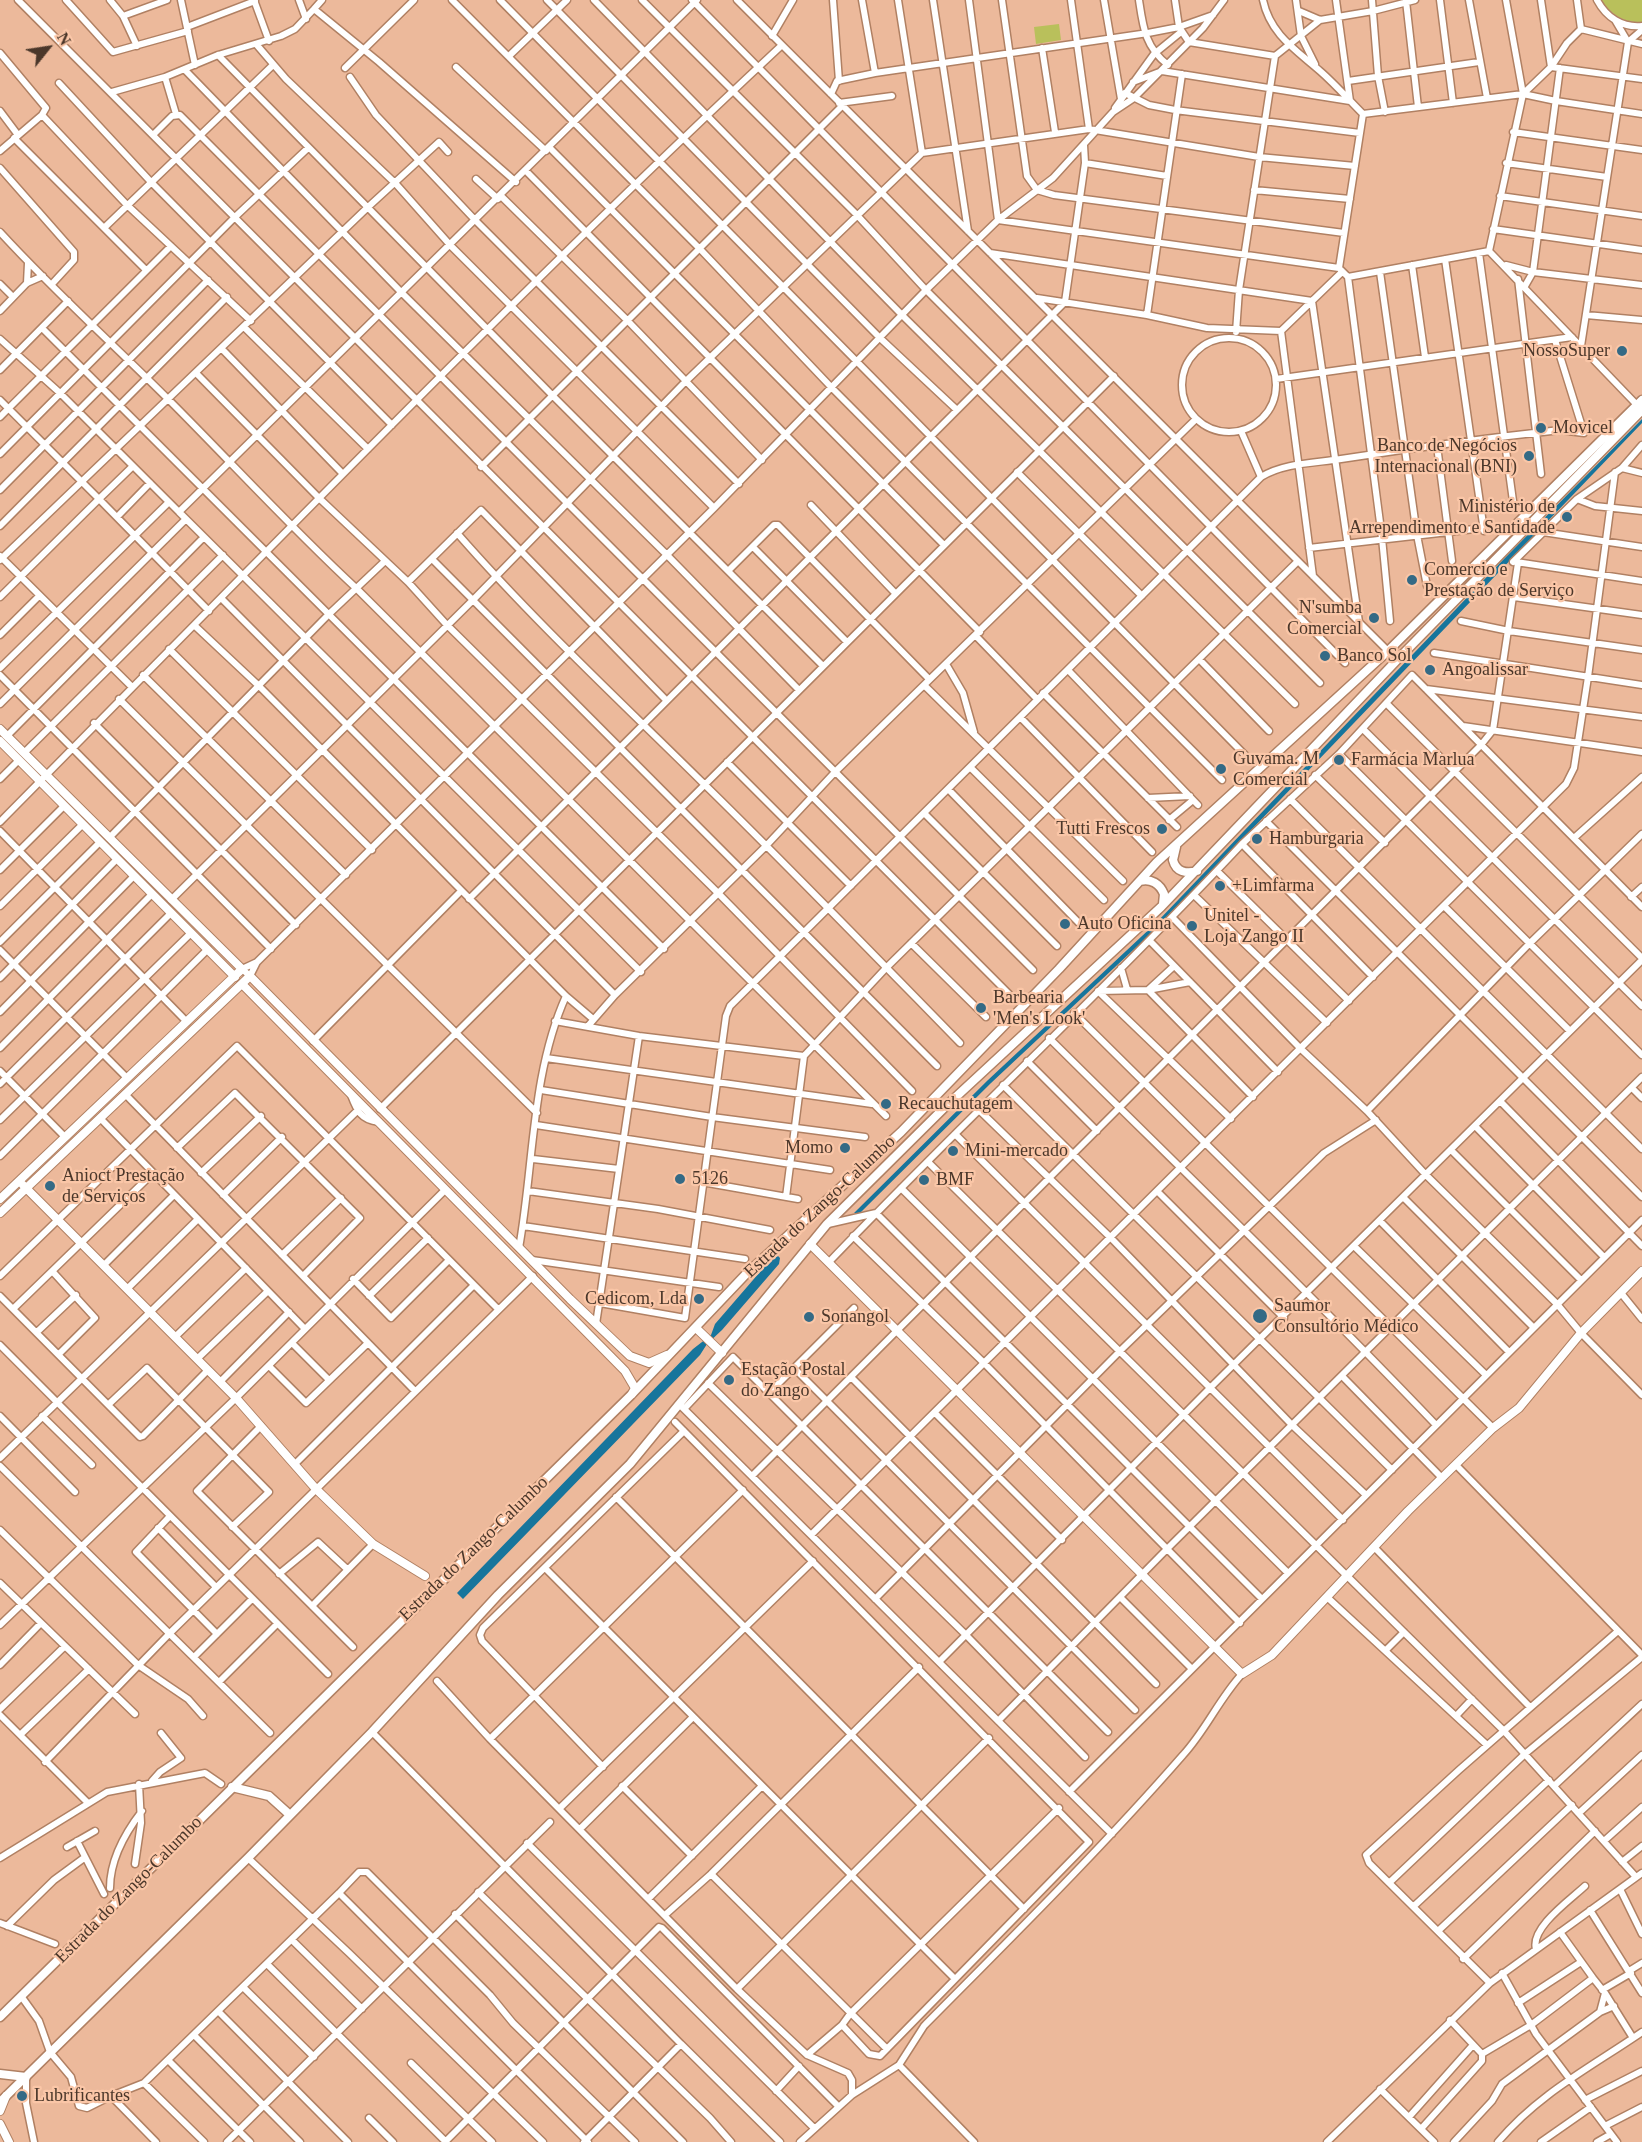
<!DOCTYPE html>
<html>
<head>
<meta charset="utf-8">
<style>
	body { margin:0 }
	#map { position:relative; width:1642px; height:2142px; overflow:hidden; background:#ecb99b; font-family:Georgia,serif }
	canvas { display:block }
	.north { position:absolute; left:18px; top:18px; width:60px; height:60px; -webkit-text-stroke:4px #fac6a7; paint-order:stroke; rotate:60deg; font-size:16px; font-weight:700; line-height:24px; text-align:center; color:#4b372a }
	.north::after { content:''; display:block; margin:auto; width:21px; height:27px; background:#4b372a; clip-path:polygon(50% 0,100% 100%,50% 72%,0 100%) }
</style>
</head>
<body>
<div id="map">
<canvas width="1642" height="2142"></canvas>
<div class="north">N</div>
</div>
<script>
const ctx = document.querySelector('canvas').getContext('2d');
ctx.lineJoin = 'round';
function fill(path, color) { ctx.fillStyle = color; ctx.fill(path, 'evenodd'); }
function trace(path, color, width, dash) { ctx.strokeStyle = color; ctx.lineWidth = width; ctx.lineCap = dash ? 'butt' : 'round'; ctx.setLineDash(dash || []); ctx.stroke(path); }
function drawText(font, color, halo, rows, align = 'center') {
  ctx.font = font + ' Georgia,serif'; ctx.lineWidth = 4.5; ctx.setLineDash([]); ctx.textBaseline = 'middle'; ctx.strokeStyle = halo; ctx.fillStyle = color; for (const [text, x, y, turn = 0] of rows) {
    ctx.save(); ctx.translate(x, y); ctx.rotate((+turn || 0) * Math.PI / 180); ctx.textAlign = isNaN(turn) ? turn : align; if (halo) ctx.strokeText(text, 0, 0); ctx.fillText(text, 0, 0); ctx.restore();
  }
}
const green = new Path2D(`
	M1601,0H1642V22C1624,24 1611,14 1601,0Z
	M1059,24L1061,40L1036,44L1034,27Z`);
const water = new Path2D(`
	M1642,419V423L1160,925L991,1083L860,1213H854L988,1080L1157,922L1500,563Z
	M778,1256L780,1258L779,1264L722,1330L707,1344L700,1355L463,1599L457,1593L693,1349L711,1335L715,1324L772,1258Z`);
const minor = new Path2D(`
	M18,0L1009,994
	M66,0L113,52L188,31
	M110,0L123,16L137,46
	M181,0L195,65
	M254,0L269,41
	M299,0L306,19
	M322,0L314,9L379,62L516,182
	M452,0L700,249L832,388L1222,780
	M500,0L1245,755
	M547,0L880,338L957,410
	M594,0L903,316L1295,704
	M642,0L856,214L926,290L1320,683
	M692,0L1345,663
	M737,0L1388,651
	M833,0L839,81
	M862,0L875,73
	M933,0L968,231
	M969,0L998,220L1339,268
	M1002,0L1027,176L1037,190L1054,195L1344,233
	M1071,0L1089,129L1259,157L1355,166
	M1104,0L1121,99
	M1139,0C1143,27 1145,47 1168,65
	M1175,0L1179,27L1189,42L1275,56L1320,20
	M1263,0C1270,34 1296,50 1320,71C1335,84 1349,100 1363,114
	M1296,0L1301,36L1315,64
	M1372,0L1378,76L1385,112
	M1440,0L1453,103
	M1469,0L1487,98
	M1541,0L1551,67L1642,79
	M1577,0L1581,29
	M1597,0C1606,17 1622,28 1642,26
	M1406,1L1418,107
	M1299,11L1320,20L1373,11L1415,0
	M123,16L167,0
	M187,27L255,1
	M1581,29L1642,44
	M772,36L793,0
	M1628,42L1642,30
	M256,44L286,79L396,184L451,246L714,508
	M1042,48L1055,132
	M0,53L46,108L42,115L0,151
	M218,55L552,395L823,666
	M509,56L567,0
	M456,67L546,151
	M345,68L414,0
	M185,70L402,293L666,554L799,690
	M165,77L176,114
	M350,77L376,115L476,221L739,484
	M1348,81L1479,62
	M1133,82L1162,71L1350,101L1336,0
	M59,83L151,182L392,425
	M112,92L165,77L218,55L281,36L295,29L314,9
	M1125,93L1149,105L1175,110L1360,133
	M831,94L837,81L875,73L1148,33L1179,27L1213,15
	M1523,94L1551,67L1567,43L1581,29
	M839,103L892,96
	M1115,108L1154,54L1181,32
	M0,111L18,135
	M1363,114L1339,268L1348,277L1489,251
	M1363,114L1523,94L1556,101L1642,114
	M42,115L127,205L251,321
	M1513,132L1642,150
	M154,134L172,116L180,115L1033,970
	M14,138L146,270
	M1084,145L1085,163L1167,176
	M550,148L943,544
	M922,153L1089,129
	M1506,163L1607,177
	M0,168L74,252V260L52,284
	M526,171L980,632
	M476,179L498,199
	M1254,190L1350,199
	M501,196L627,320L762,460
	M1500,196L1642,216
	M104,228L273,65
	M1493,229L1642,250
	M0,232C53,290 112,343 168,399C231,462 291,528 357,589L886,1116
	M1489,251L1523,94L1506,0
	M1489,251L1637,405
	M990,253L1312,301L1359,622
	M1479,253L1513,501
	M1445,259L1484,531
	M1412,265L1425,357
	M1506,265L1533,272L1642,285
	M1380,272L1417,535L1427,586
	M1348,277L1382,538L1390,621
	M1518,279L1541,474
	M27,283L28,263
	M0,284L13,297
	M1525,286L1533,272L1560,68
	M1037,298L1147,315L1207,328L1281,331L1342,272
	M0,311L27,283L43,276
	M1147,315L1182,74
	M1586,315L1642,320
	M42,328L664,949
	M245,328L368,449
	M1281,331L1313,576
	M1236,332L1239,290L1275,56
	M1182 385a47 47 0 1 1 94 0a47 47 0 1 1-94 0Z
	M0,339L60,393L179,512L697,0
	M1581,346L1628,42L1615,20
	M222,349L343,474
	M0,370L68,301
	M196,373L319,498L408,582L446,624L718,893L912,1091
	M1276,379L1572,337
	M0,400L99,499L0,597
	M0,417L171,246
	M1241,431L1261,477
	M1437,446L1452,561
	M0,454L235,217L308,148
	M133,466L99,499L209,611
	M481,467L842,106
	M1622,468L1642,473
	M1017,472L1142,596
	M0,490L208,280
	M1577,499L1595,506L1642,511
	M811,505L895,593
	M179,512L641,972
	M117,517L150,483
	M0,526L227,297
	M1543,532L1642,547
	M457,533C534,621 619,700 702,782C789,867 874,955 960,1043
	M753,547L847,642
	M1309,548L1483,528
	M0,556L131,686
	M432,559L937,1066
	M0,560L367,208L439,142L448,152
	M1513,562L1577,499L1622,468L1642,445
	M1516,562L1642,581
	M728,571L774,525H778L929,679
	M408,582L481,510L666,700
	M1514,597L1642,615
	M221,598L615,995
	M1461,621L1509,631L1642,650
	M194,625L259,686L566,996L593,1019
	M0,635L39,596
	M976,636L1037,699
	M169,649L372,850
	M1434,653L1642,685
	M1199,659L1269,731
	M946,664L963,693L974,732
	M0,668L169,502
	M1068,670L1198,805
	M0,675L271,949
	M143,675L346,875
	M924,685L1123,881
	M1426,689L1642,717
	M1043,693L1177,827
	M119,699L537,1113
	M1386,703L1642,958
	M0,704L186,519
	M1020,717L1152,852
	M94,723L296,925
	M1463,726L1642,752
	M1363,729L1642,1006
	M7,736L204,537
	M24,753L223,555
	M1339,754L1642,1055
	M727,762L851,886
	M970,767L1104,900
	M1315,775L1385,843
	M0,779L19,760
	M948,789L1080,924
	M1148,798L1190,796
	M1290,799L1642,1149
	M924,813L1057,946
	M1169,820L1193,800
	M1266,821L1642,1197
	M0,822C258,561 513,296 782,45
	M0,831L187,1022
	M109,838L328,615L384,562
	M1574,838L1642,777
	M1242,844L1339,754L1412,675L1642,907
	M0,870L64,806
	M1217,871L1349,1001
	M1195,896L1327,1023
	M1631,897L1642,887
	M469,899L1065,302L1085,163
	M171,900L473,600L685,382L922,153L898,0
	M0,906L83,824
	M1444,906L1570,1031
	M1173,918L1301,1049L1367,1111L1426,1175L1557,1304L1581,1333L1642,1395
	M1150,941L1278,1072
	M0,942L100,842
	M911,943L986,1017
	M0,950L127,1078
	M257,962L250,976L242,969L257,962L714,508L926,290L998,220L1053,178L1113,112L1134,98L1203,28L1224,0
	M1174,966L1148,990L1253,1097
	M1121,968L1127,989
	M0,978L117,859
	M1098,991L1231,1119
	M1098,991L1148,990L1190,982
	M0,1012L134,876
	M1074,1013L1493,1428
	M555,1021L639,1036L804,1056L886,968L1298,561
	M588,1026L615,995L765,847L835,772L1196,419
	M1049,1038C1179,1167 1310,1293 1436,1425
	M313,1041L461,891
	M0,1048L152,894
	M546,1058L872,1104
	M1027,1061L1097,1131
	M0,1071L65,1137
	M0,1084L171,913
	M1003,1085L1392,1470
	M1632,1088L1642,1098
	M541,1090L712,1117L865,1137
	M125,1094L415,1391
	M351,1095C357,1111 361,1120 379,1122
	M1500,1101L1642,1246
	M380,1109L1114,376
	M979,1110L1111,1238L1292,1425L1366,1495
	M1367,1111L1529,944L1642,834
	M100,1118L305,1329
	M0,1120L191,933
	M536,1125L830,1170
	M1475,1126L1604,1257
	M955,1134L1343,1520
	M177,1148L235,1093L360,1218L303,1276
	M1451,1150L1581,1280
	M0,1156L208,949
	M533,1159L619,1169
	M928,1162L1503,1730L1636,1877
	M201,1173L261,1116
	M702,1182L798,1199
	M901,1188L1288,1573
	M528,1191L658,1209L770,1230
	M1157,1191L1284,1318
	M223,1195L282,1137
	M786,1197L804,1056
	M1404,1198L1533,1327
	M1380,1221L1509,1352
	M828,1224L876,1213L1262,1599
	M523,1226L745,1259
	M853,1236L984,1363L1240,1623
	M1355,1247L1486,1375
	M519,1248C534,1165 531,1074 566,996
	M282,1255L341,1198
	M532,1260L719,1287
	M830,1261C965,1120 1108,987 1242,844L1373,977
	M104,1265L174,1195
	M53,1272L95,1318L59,1354
	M0,1276L237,1046L498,1309
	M353,1279L391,1318L449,1260
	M127,1289L198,1219
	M1621,1293L1642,1319
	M0,1296L140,1437L143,1436L208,1370
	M369,1296L428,1238
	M600,1303L685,1318L726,1016L730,1006L1261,477C1283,463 1315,463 1341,459C1413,448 1487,438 1560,430L1584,433L1555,340
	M13,1309L153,1173
	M596,1324L639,1036
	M37,1332L76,1295
	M175,1337L246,1268
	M292,1343L329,1380
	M0,1345L328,1674
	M197,1359L268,1291
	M269,1366L306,1403L368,1343
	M794,1368L1135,1710
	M1342,1376L1442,1478
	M851,1377L1156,1684
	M220,1382L289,1312
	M708,1383L966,1635L1085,1757
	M769,1393L854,1308
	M109,1404L147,1368L269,1492L232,1527
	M679,1404L1112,1834
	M684,1409L733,1357L1108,1732
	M935,1413L1062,1540
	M0,1416L75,1492
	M42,1416L92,1465
	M675,1422L1089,1842L880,2056L869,2054L842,2025
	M261,1426L197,1491L353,1647
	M0,1458L357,1111
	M295,1464L474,1285
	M0,1466L270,1733
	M1457,1466L1642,1655
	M752,1476L1481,745L1493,730L1518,563
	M616,1497L1024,1909
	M170,1516L136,1552L217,1634
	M158,1528L216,1587
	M0,1530L138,1665L188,1699L203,1716
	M811,1535L1566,784L1574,768L1588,677L1615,472
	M1375,1548L1530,1707
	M545,1568L955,1979
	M279,1574L318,1542L347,1569
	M0,1583L135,1714
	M1120,1597L1192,1669
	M1328,1598L1487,1745
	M875,1599L1121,1350L1324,1153L1376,1120
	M312,1606L373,1544
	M0,1625L236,1398L445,1190
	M1386,1650L1404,1632
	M194,1657L252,1599
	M939,1662L1209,1389L1642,960
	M0,1665L41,1623
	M220,1681L277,1624
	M437,1681L490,1739L737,1989L807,2055L848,2073L852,2080V2095
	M0,1709L65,1646
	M0,1715L87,1802
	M1456,1716L1472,1699
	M998,1721L1167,1549L1642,1077
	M372,1732L681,2044L584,2142
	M20,1735L89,1669
	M490,1739L743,1490
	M45,1762L170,1633L533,1276
	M603,1767L482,1641L480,1635L483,1628L684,1431
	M152,1781L160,1772L181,1758L161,1733
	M622,1786L692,1856
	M1554,1786L1642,1704
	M1069,1792L1642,1220
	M560,1808L813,1561
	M1579,1813L1642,1755
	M581,1828L693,1717
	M77,1841L104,1894
	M1604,1841L1642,1807
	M527,1843L814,2128
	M67,1847L95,1831
	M0,1858L107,1792L205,1773L221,1784
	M248,1858L349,1953L543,2142
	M1622,1862L1642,1846
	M135,1864L141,1823L139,1784
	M711,1874L887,2049
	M1389,1883L1526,1753L1642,1657
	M110,1888C110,1861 125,1833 142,1811
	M1620,1889L1642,1934
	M478,1892L710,2118L731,2142
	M339,1893L359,1872H367L490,1995L513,2023L635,2142
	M648,1899L762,1786
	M1414,1906L1549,1780
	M1590,1910L1642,1993
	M455,1914L683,2142
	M665,1915L711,1874L919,1667
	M0,1923L55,1944
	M7,1926L54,1880L84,1858
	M1438,1931L1572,1805
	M1560,1932L1593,1978
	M292,1940L362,2009
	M1536,1949C1530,1928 1570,1900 1585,1886
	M1463,1959L1595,1831
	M267,1964L446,2142
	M1629,1971L1642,1963
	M1502,1973L1536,2034L1617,2142
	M1490,1983L1369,1863L1366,1855L1459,1770L1618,1631
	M243,1987L314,2057
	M737,1989L989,1738
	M1602,1990L1631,1973
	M1605,1993L1633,2038
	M21,1996L39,2021L50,2052L71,2077L79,2106L87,2108L111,2096
	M1518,2003L1581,1962
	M219,2012L348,2142
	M194,2035L300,2142
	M681,2044L780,2142
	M1482,2054L1531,2025L1593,1978L1605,1993L1600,2012
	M807,2055L842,2025L850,2014L1059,1808
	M168,2060L250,2142
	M411,2063L492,2142
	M26,2077V2103L34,2142
	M144,2083L204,2142
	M1380,2089L1434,2142
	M776,2091L799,2066
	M1585,2100L1642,2071
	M1409,2117L1473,2045
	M369,2118L393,2142
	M1605,2126L1642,2107
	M1421,2129L1482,2061V2054L1450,2020
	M156,2142L111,2096L144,2083L339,1893L588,2142
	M227,2142L550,1822
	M445,2142L659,1927L662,1928L838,2106
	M800,2142L852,2095L899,2065
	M974,2142L899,2065L924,2026C1012,1937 1101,1849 1183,1755C1206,1730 1219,1699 1242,1674
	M1327,2142L1490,1983L1642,1873
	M1454,2142L1492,2101L1502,2084L1600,2012L1614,2006
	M1498,2142C1538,2094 1591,2067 1642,2032
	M1541,2142L1591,2107
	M1597,2142L1611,2134`);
const tertiary = new Path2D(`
	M0,729L242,969L0,1199
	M0,741L235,977
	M242,984L625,1371L635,1388L632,1394
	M23,1185L236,1398L316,1489L373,1544L425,1576
	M0,1213L250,976L570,1299L630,1356L649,1363L667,1355
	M810,1244L1242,1674L1272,1655L1408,1511L1493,1428L1519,1408L1581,1333L1642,1271
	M696,1328L722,1353
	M0,2111L6,2096
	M0,2124L9,2142`);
const secondary = new Path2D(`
	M1176,847L1173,860C1176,872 1186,874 1197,871
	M1140,881C1151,878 1160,884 1164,894L1163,904
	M232,1787L269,1796L290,1815
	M0,2017L631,1395L747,1273L901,1132L1059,969L1157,862L1388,651L1642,400
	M0,2074L26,2077
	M0,2102L248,1858L372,1732L498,1595L630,1464L827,1224L945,1107L1161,907L1398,659L1642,410`);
const markers = [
	[1622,351,6,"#346a85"],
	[1541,428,6,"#346a85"],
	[1529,456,6,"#346a85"],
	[1567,517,6,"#346a85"],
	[1412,580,6,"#346a85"],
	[1374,618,6,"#346a85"],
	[1325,656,6,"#346a85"],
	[1430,670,6,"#346a85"],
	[1339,760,6,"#346a85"],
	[1221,769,6,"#346a85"],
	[1162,829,6,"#346a85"],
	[1257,839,6,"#346a85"],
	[1220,886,6,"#346a85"],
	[1065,924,6,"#346a85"],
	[1192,926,6,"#346a85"],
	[981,1008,6,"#346a85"],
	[886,1104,6,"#346a85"],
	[845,1148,6,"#346a85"],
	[953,1151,6,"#346a85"],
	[680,1179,6,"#346a85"],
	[924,1180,6,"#346a85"],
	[50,1186,6,"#346a85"],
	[699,1299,6,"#346a85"],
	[1260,1316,8,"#346a85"],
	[809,1317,6,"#346a85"],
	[729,1380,6,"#346a85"],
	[22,2096,6,"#346a85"]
];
const poiNames = [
	["NossoSuper",1610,351,"right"],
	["Movicel",1553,428],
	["Banco de Negócios",1517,446,"right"],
	["Internacional (BNI)",1517,467,"right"],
	["Ministério de",1555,507,"right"],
	["Arrependimento e Santidade",1555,528,"right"],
	["Comercio e",1424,570],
	["Prestação de Serviço",1424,591],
	["N'sumba",1362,608,"right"],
	["Comercial",1362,629,"right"],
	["Banco Sol",1337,656],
	["Angoalissar",1442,670],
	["Guvama. M",1233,759],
	["Comercial",1233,780],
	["Farmácia Marlua",1351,760],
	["Tutti Frescos",1150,829,"right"],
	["Hamburgaria",1269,839],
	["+Limfarma",1232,886],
	["Unitel -",1204,916],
	["Loja Zango II",1204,937],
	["Auto Oficina",1077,924],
	["Barbearia",993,998],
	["'Men's Look'",993,1019],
	["Recauchutagem",898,1104],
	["Momo",833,1148,"right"],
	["Mini-mercado",965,1151],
	["Anioct Prestação",62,1176],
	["de Serviços",62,1197],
	["5126",692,1179],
	["BMF",936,1180],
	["Cedicom, Lda",687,1299,"right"],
	["Saumor",1274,1306],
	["Consultório Médico",1274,1327],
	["Sonangol",821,1317],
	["Estação Postal",741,1370],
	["do Zango",741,1391],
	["Lubrificantes",34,2096]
];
const streetNames = [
	["Estrada do Zango-Calumbo",820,1207,-43],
	["Estrada do Zango-Calumbo",474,1549,-44],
	["Estrada do Zango-Calumbo",129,1890,-45]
];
fill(green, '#b9c05b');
fill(water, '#17759c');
trace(minor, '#b08063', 9);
trace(tertiary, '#b08063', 10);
trace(secondary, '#b08063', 11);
trace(minor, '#fff', 6);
trace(tertiary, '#fff', 8);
trace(secondary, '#fff', 8);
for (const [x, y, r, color] of markers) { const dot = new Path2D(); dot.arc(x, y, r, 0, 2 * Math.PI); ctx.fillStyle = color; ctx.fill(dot); trace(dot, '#fac6a7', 2); }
drawText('18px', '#4b372a', '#fac6a7', poiNames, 'left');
drawText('18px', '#4b372a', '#fac6a7', streetNames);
</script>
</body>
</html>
